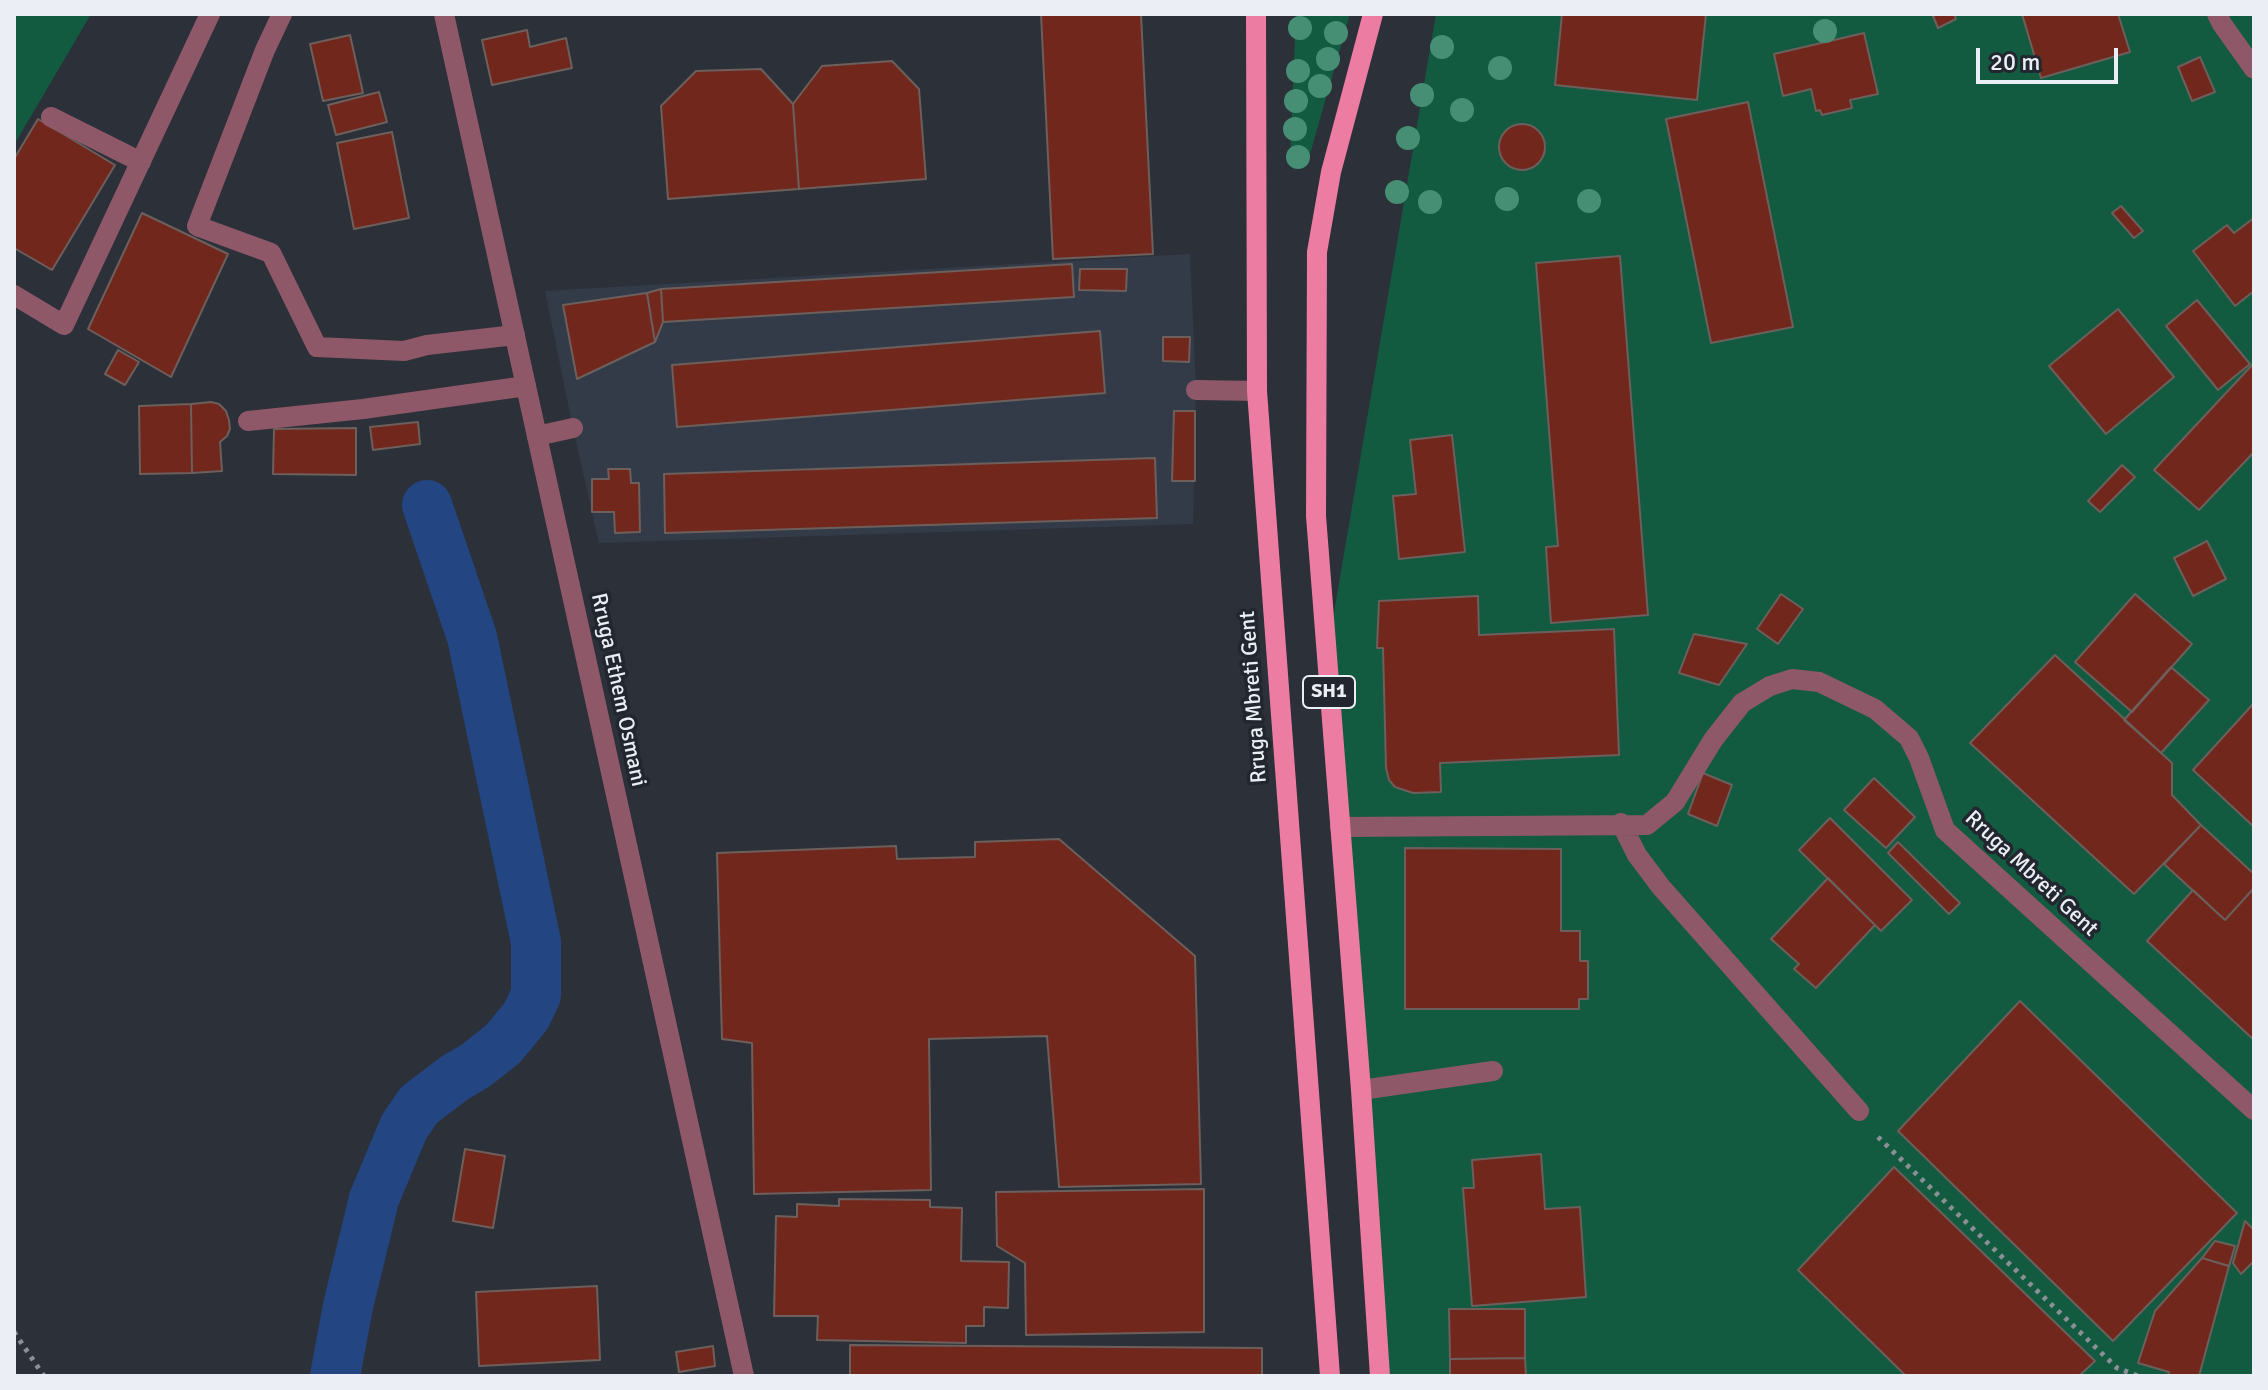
<!DOCTYPE html>
<html>
<head>
<meta charset="utf-8">
<style>
	body { margin:0 }
	#map { position:relative; width:2268px; height:1390px; overflow:hidden; background:#2c3039; font-family:Signika,sans-serif }
	canvas { display:block }
	.frame { position:absolute; inset:0; border:16px solid #ebeef4; pointer-events:none }
	.scale { position:absolute; left:1976px; top:48px; width:142px; height:36px; box-sizing:border-box; border:4px solid #ebeef4; border-top:0; padding-left:10px; font-size:24px; line-height:28px; white-space:nowrap; color:#ebeef4; -webkit-text-stroke:6px #22262f; paint-order:stroke }
</style>
</head>
<body>
<div id="map">
<canvas width="2268" height="1390"></canvas>
<div class="frame"></div>
<div class="scale">20 m</div>
</div>
<script>
const ctx = document.querySelector('canvas').getContext('2d');
ctx.lineJoin = 'round';
function fill(path, color) { ctx.fillStyle = color; ctx.fill(path, 'evenodd'); }
function trace(path, color, width, dash) { ctx.strokeStyle = color; ctx.lineWidth = width; ctx.lineCap = dash ? 'butt' : 'round'; ctx.setLineDash(dash || []); ctx.stroke(path); }
function drawText(font, color, halo, rows, align = 'center') {
  ctx.font = font + ' Signika,sans-serif'; ctx.lineWidth = 7; ctx.setLineDash([]); ctx.textBaseline = 'middle'; ctx.strokeStyle = halo; ctx.fillStyle = color; for (const [text, x, y, turn = 0] of rows) {
    ctx.save(); ctx.translate(x, y); ctx.rotate((+turn || 0) * Math.PI / 180); ctx.textAlign = isNaN(turn) ? turn : align; if (halo) ctx.strokeText(text, 0, 0); ctx.fillText(text, 0, 0); ctx.restore();
  }
}
const built = new Path2D(`
	M1190,254L1196,390L1193,524L599,543L573,428L545,291Z`);
const green = new Path2D(`
	M14,14H91L14,145Z
	M1296,14H1350L1308,161L1290,158Z
	M1436,14H2254V1376H1381L1323,677Z`);
const canal = new Path2D(`
	M335,1376L348,1306L374,1199L404,1127L419,1105L456,1077L475,1066L503,1044L526,1016L536,995V942L472,637L427,505`);
const building = new Path2D(`
	M1041,14H1141L1153,254L1053,259Z
	M1562,14H1706L1697,100L1555,85Z
	M1938,14H1954L1956,19L1938,28L1933,16Z
	M2022,14H2118L2130,52L2041,78Z
	M527,30L530,47L566,38L572,68L492,85L482,40Z
	M1864,33L1878,94L1850,100L1852,108L1822,115L1820,110L1816,111L1811,89L1783,96L1774,54Z
	M350,35L363,93L323,101L310,44Z
	M2200,57L2215,92L2192,101L2178,67Z
	M892,61L919,89L926,179L799,189L793,104L822,66Z
	M761,69L793,104L799,189L668,199L661,106L696,71Z
	M379,92L387,122L336,135L328,105Z
	M1748,102L1793,327L1711,343L1666,119Z
	M38,119L115,165L52,270L14,248V159Z
	M1499 147a23 23 0 1 1 46 0a23 23 0 1 1-46 0Z
	M392,132L409,218L354,229L337,143Z
	M2121,206L2143,231L2134,238L2112,213Z
	M142,213L228,254L171,377L88,329Z
	M2254,218V291L2235,306L2193,251L2227,225L2234,233Z
	M1620,256L1648,615L1551,623L1546,547L1558,546L1536,263Z
	M1072,264L1074,297L663,322L661,289Z
	M1080,269H1127L1126,291L1079,290Z
	M661,289L663,322L655,342L647,293Z
	M647,293L655,342L577,379L563,305Z
	M2197,300L2250,364L2218,390L2166,326Z
	M2118,309L2174,377L2106,434L2049,366Z
	M1100,331L1105,393L677,427L672,365Z
	M1163,337H1190L1189,362L1163,361Z
	M118,350L139,362L125,385L105,374Z
	M2254,363V452L2199,510L2154,470Z
	M211,402L219,404L226,411L229,420L230,429L227,436L220,442L222,471L192,473L191,404Z
	M191,404L192,473L140,474L139,406Z
	M1174,411H1195V481H1172Z
	M418,422L420,444L373,450L370,427Z
	M356,428V475L273,474L274,429Z
	M1452,435L1465,552L1399,559L1393,496L1416,494L1410,440Z
	M1155,458L1157,518L665,533L664,474Z
	M2122,465L2135,477L2100,512L2088,501Z
	M608,469H630L631,483H639L640,532L615,533L614,512H592V479H609Z
	M2207,541L2226,579L2193,596L2174,558Z
	M1781,594L1803,609L1778,644L1757,629Z
	M2135,594L2192,644L2132,712L2075,662Z
	M1478,596L1479,635L1614,629L1619,755L1440,763L1441,792L1413,793L1395,787L1389,780L1386,768L1383,648H1377L1379,601Z
	M1694,634L1747,644L1719,685L1679,673Z
	M2055,655L2172,763V795L2201,825L2134,894L1970,743Z
	M2171,667L2209,700L2161,753L2124,720Z
	M2254,703V827L2193,770Z
	M1703,773L1732,785L1717,826L1688,814Z
	M1874,778L1915,817L1886,848L1844,810Z
	M1830,818L1912,900L1881,931L1799,850Z
	M2201,825L2254,874V888L2225,920L2164,864Z
	M1059,839L1195,956L1201,1184L1059,1187L1047,1036L929,1039L931,1190L754,1194L752,1043L722,1039L717,853L896,846L897,859L975,857V842Z
	M1898,842L1960,903L1949,914L1888,853Z
	M1405,848L1561,849V931H1580V961H1588V999H1579V1009H1405Z
	M1828,878L1875,925L1816,988L1794,969L1799,964L1771,939Z
	M2254,888V1040L2147,941L2193,890L2225,920Z
	M2020,1001L2237,1213L2113,1341L1898,1131Z
	M465,1149L505,1156L493,1228L453,1221Z
	M1541,1154L1545,1209L1580,1207L1586,1297L1472,1306L1463,1188H1474L1472,1160Z
	M1894,1167L2095,1361L2079,1376H1906L1798,1270Z
	M1204,1189V1332L1026,1335L1025,1263L997,1246L996,1192Z
	M839,1199L930,1200V1207L962,1208L961,1261L1009,1262L1008,1308L984,1307V1326H966V1343L817,1340L818,1316H774L776,1216L797,1217V1204L839,1206Z
	M2245,1221L2254,1230V1261L2241,1274L2233,1263Z
	M2215,1241L2235,1246L2229,1266L2202,1258Z
	M2202,1258L2229,1266L2199,1376H2168L2169,1372L2138,1363L2155,1311Z
	M597,1286L600,1360L479,1366L476,1292Z
	M1449,1309H1525V1358L1450,1359Z
	M850,1345L1262,1348V1376H850Z
	M713,1346L715,1366L679,1372L676,1352Z
	M1525,1358L1526,1376H1450V1359Z`);
const path = new Path2D(`
	M1878,1137L2117,1368L2138,1376
	M14,1332L44,1376`);
const service = new Path2D(`
	M282,14L265,50L197,226L271,253L317,347L404,351L427,345L515,335
	M51,117L141,162
	M14,295L64,325L210,14
	M1196,390L1257,391
	M248,421L363,409L526,386
	M537,436L573,428
	M1621,823L1637,855L1661,887L1859,1111
	M1340,827L1647,825L1675,802L1713,740L1742,703L1770,686L1792,679L1819,682L1875,709L1909,738L1919,758L1945,830L2254,1110
	M1361,1090L1493,1071`);
const minor = new Path2D(`
	M444,14L744,1376
	M2217,14L2222,24L2254,69`);
const primary = new Path2D(`
	M1256,14L1257,391L1330,1376
	M1373,14L1331,172L1317,252L1316,516L1361,1090L1380,1376`);
const trees = [
	[1300,28],
	[1825,31],
	[1336,33],
	[1442,47],
	[1328,59],
	[1500,68],
	[1298,71],
	[1320,86],
	[1422,95],
	[1296,101],
	[1462,110],
	[1295,129],
	[1408,138],
	[1298,157],
	[1397,192],
	[1507,199],
	[1589,201],
	[1430,202]
];
const shields = [
	[1329,692,52]
];
const shieldNames = [
	["SH1",1329,692]
];
const streetNames = [
	["Rruga Ethem Osmani",618,690,78],
	["Rruga Mbreti Gent",1254,697,-94],
	["Rruga Mbreti Gent",2031,874,43]
];
fill(built, '#343b48');
fill(green, '#135b40');
trace(canal, '#234581', 50);
fill(building, '#72271c');
trace(building, '#6c5f5c', 2);
trace(path, '#8b8f96', 5, [4, 6]);
trace(service, '#8f5869', 20);
trace(minor, '#8f5869', 20);
trace(primary, '#ec7ca1', 20);
ctx.fillStyle = '#468f75';
for (const [x, y] of trees) { ctx.beginPath(); ctx.arc(x, y, 12, 0, 2 * Math.PI); ctx.fill(); }
for (const [x, y, w] of shields) { const box = new Path2D(); box.roundRect(x - w / 2, y - 16, w, 32, 6); ctx.fillStyle = '#22262f'; ctx.fill(box); trace(box, '#ebeef4', 2); }
drawText('bold 20px', '#ebeef4', null, shieldNames);
drawText('22px', '#ebeef4', '#22262f', streetNames);
</script>
</body>
</html>
